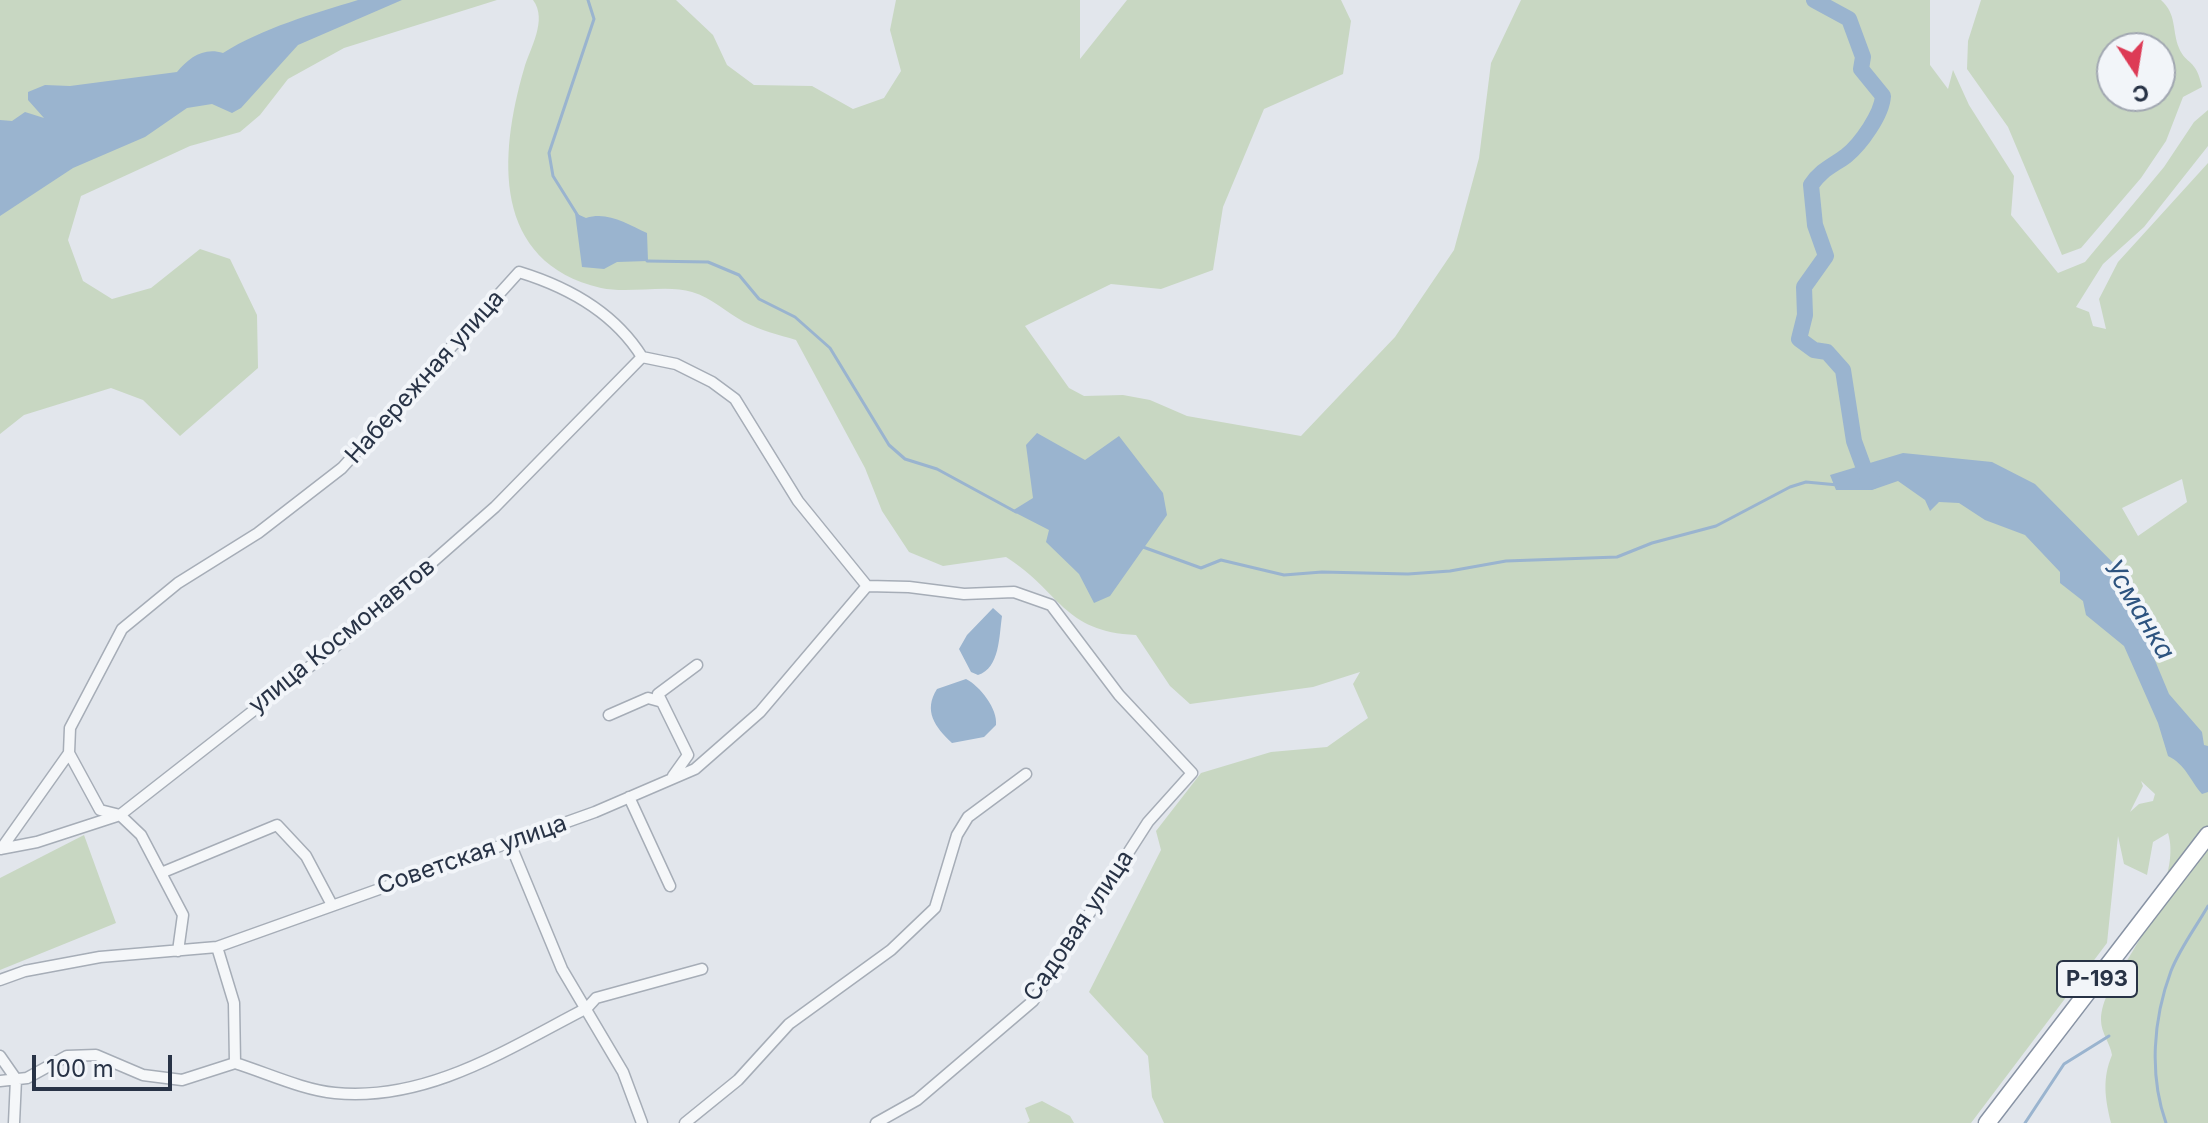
<!DOCTYPE html>
<html>
<head>
<meta charset="utf-8">
<style>
	body { margin:0 }
	#map { position:relative; width:2208px; height:1123px; overflow:hidden; background:#e2e6ec; font-family:Inter,sans-serif }
	canvas { display:block }
	.north { position:absolute; left:2096px; top:32px; width:80px; height:80px; box-sizing:border-box; background:#f2f5f9; border:2px solid #a1a7b1; border-radius:50%; rotate:168deg; font-size:22px; font-weight:700; line-height:32px; text-align:center; color:#283346 }
	.north::after { content:''; display:block; margin:auto; width:28px; height:36px; background:#dd3b56; clip-path:polygon(50% 0,100% 100%,50% 72%,0 100%) }
	.scale { position:absolute; left:32px; top:1055px; width:140px; height:36px; box-sizing:border-box; border:4px solid #283346; border-top:0; padding-left:10px; font-size:24px; line-height:28px; white-space:nowrap; color:#283346; -webkit-text-stroke:6px #f2f5f9; paint-order:stroke }
</style>
</head>
<body>
<div id="map">
<canvas width="2208" height="1123"></canvas>
<div class="north">С</div>
<div class="scale">100 m</div>
</div>
<script>
const ctx = document.querySelector('canvas').getContext('2d');
ctx.lineJoin = 'round';
function fill(path, color) { ctx.fillStyle = color; ctx.fill(path, 'evenodd'); }
function trace(path, color, width, dash) { ctx.strokeStyle = color; ctx.lineWidth = width; ctx.lineCap = dash ? 'butt' : 'round'; ctx.setLineDash(dash || []); ctx.stroke(path); }
function drawText(font, color, halo, rows, align = 'center') {
  ctx.font = font + ' Inter,sans-serif'; ctx.lineWidth = 8; ctx.setLineDash([]); ctx.textBaseline = 'middle'; ctx.strokeStyle = halo; ctx.fillStyle = color; for (const [text, x, y, turn = 0] of rows) {
    ctx.save(); ctx.translate(x, y); ctx.rotate((+turn || 0) * Math.PI / 180); ctx.textAlign = isNaN(turn) ? turn : align; if (halo) ctx.strokeText(text, 0, 0); ctx.fillText(text, 0, 0); ctx.restore();
  }
}
const green = new Path2D(`
	M0,0H497L344,48L288,79L260,115L240,132L190,146L81,196L68,240L83,281L112,299L151,288L200,249L230,259L257,315L258,368L180,436L143,400L111,388L24,415L0,434Z
	M533,0H676L713,35L727,65L754,85L812,86L853,109L884,98L901,71L890,30L896,0H1080V59L1127,0H1341L1351,21L1343,74L1264,109L1223,207L1213,270L1161,289L1111,284L1025,326L1069,388L1084,396L1123,395L1150,400L1187,416L1301,436L1395,337L1454,250L1479,158L1491,63L1521,0H1930V65L1948,89L1953,70L1969,105L2014,176L2011,215L2058,273L2085,262L2164,167L2194,122L2208,110V146L2144,227L2103,264L2076,307L2089,312L2093,326L2106,329L2099,299L2118,262L2208,163V1123H2111C2105,1098 2102,1079 2112,1055C2110,1043 2101,1033 2101,1020C2101,1000 2115,980 2125,964C2145,932 2180,871 2168,833L2153,842L2147,875L2124,864L2118,836L2107,943L1971,1123H1164L1152,1097L1148,1056L1089,992L1161,850L1156,831L1201,773L1271,752L1327,747L1368,718L1353,684L1360,672L1313,687L1190,704L1170,686L1136,635C1063,632 1060,591 1006,557L943,566L909,552L882,511L865,468L796,340C779,335 760,330 744,322C726,312 712,298 692,292C667,284 629,294 601,288C491,262 499,155 524,69C530,48 548,20 533,0ZM2182,479L2187,502L2138,536L2122,508ZM2141,781L2155,794L2153,801L2139,804L2130,812L2143,786Z
	M1981,0H2161C2177,14 2172,31 2179,48C2186,65 2196,58 2202,87L2183,97L2166,141L2141,178L2081,248L2062,255L2008,127L1967,69L1968,41ZM2112,48H2160V96H2112Z
	M84,835L116,923L0,970V878Z
	M1042,1101L1070,1116L1074,1123H1027L1030,1121L1025,1108Z`);
const water = new Path2D(`
	M358,0H402L298,45L241,108L232,113L212,104L187,108L145,137L73,168L0,216V120L12,121L25,112L44,118L28,100V92L45,85L70,86L177,72C189,58 203,47 223,53C263,28 312,14 358,0Z
	M575,213L586,218C608,211 627,224 647,233L648,261L617,262L604,269L582,267Z
	M1037,433L1085,460L1119,436L1163,493L1167,515L1110,596L1094,603L1079,574L1046,542L1049,530L1012,511L1033,498L1026,445Z
	M1903,453L1992,462L2035,484L2135,585L2149,646L2169,694L2202,732L2204,745L2208,746V792L2202,794C2189,779 2186,765 2168,756L2158,723L2124,646L2086,615L2083,601L2060,583V572L2025,535L1985,520L1959,503L1939,502L1930,511L1925,500L1898,481L1872,490H1836L1830,475Z
	M993,608L1002,616C999,636 1000,668 978,675L971,672L959,649L967,635Z
	M966,679C980,686 998,709 996,725L984,737L952,743C935,727 923,711 937,689Z`);
const stream = new Path2D(`
	M578,216L553,176L549,153L594,19L588,0
	M647,261L708,262L739,275L759,299L795,317L830,348L889,445L905,459L937,469L1016,512
	M1143,547L1201,568L1221,560L1284,575L1322,572L1408,574L1450,571L1506,561L1617,557L1652,543L1716,526L1790,487L1806,482L1838,485
	M2025,1123L2064,1064L2109,1036
	M2166,1123C2149,1075 2153,1019 2171,971C2180,948 2196,927 2208,906`);
const river = new Path2D(`
	M1814,0L1849,19L1863,57L1861,69L1883,96C1882,114 1861,144 1846,156C1832,166 1821,170 1811,185L1815,225L1826,256L1804,287L1805,315L1799,339L1814,350L1827,352L1843,370L1854,441L1869,482L1873,481`);
const minor = new Path2D(`
	M642,357L676,364L712,382L735,399L798,501L867,586
	M867,586L909,587L964,594L1014,592L1051,605L1119,695L1192,773L1148,822L1033,1001L917,1100L876,1123
	M609,715L648,698L659,701
	M69,753L100,810L120,815L141,835L183,915L178,951
	M673,776L688,755L658,694L697,665
	M629,797L670,886
	M509,841L562,969L623,1072L642,1123
	M0,849L37,842L120,815L345,639L495,507L642,357
	M1,849L69,753L70,728L122,629L178,583L258,533L342,468L519,272C568,287 614,312 642,357
	M161,873L277,825L306,856L332,905
	M217,947L234,1003L235,1063C267,1073 303,1090 335,1093C428,1102 509,1048 587,1008L596,998L702,969
	M0,980L25,971L100,957L217,947L595,812L695,769L760,712L867,586
	M0,1056L16,1079L14,1123
	M0,1081L27,1078L67,1056L96,1055L143,1075L182,1080L235,1063
	M685,1123L738,1080L789,1024L891,950L935,908L957,835L968,817L1026,774`);
const trunk = new Path2D(`
	M1987,1123L2208,835`);
const shields = [
	[2097,979,80]
];
const shieldNames = [
	["Р-193",2097,979]
];
const streetNames = [
	["Набережная улица",425,377,-48],
	["улица Космонавтов",342,636,-39],
	["Советская улица",472,855,-19],
	["Садовая улица",1079,926,-56]
];
const waterNames = [
	["Усманка",2139,610,59]
];
fill(green, '#c8d7c2');
fill(water, '#9ab4cf');
trace(stream, '#9ab4cf', 3);
trace(river, '#9ab4cf', 16);
trace(minor, '#a6adb7', 13);
trace(trunk, '#8893a4', 19);
trace(minor, '#f5f7f9', 10);
trace(trunk, '#fff', 16);
for (const [x, y, w] of shields) { const box = new Path2D(); box.roundRect(x - w / 2, y - 18, w, 36, 6); ctx.fillStyle = '#f2f5f9'; ctx.fill(box); trace(box, '#283346', 2); }
drawText('bold 22px', '#283346', null, shieldNames);
drawText('24px', '#283346', '#f2f5f9', streetNames);
drawText('italic 26px', '#2d537f', '#f2f5f9', waterNames);
</script>
</body>
</html>
